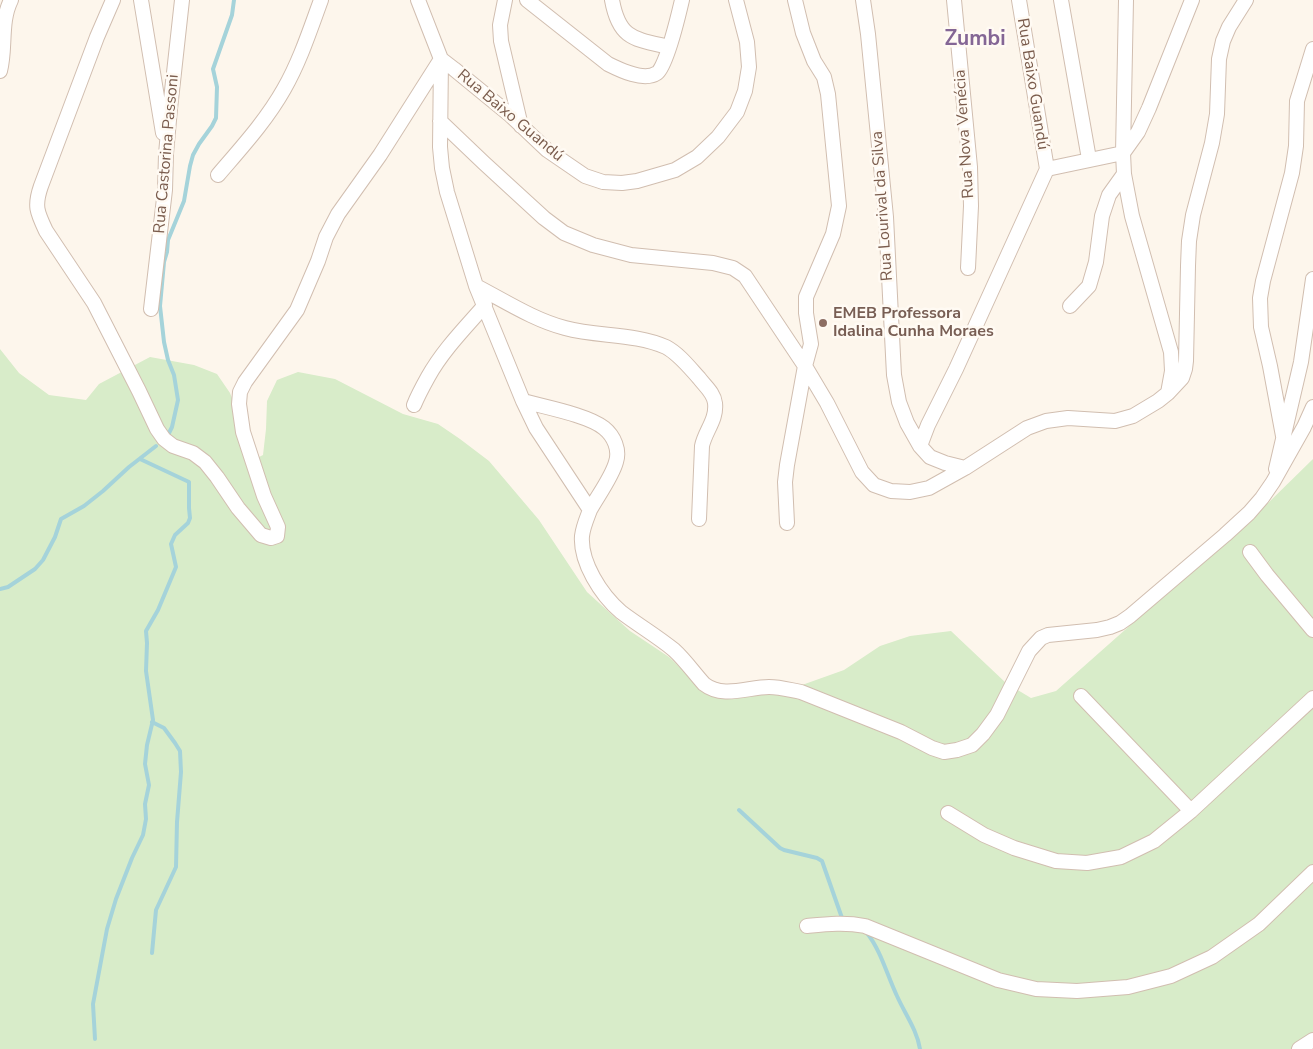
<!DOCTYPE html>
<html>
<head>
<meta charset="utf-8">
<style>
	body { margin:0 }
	canvas { display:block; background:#fdf6ec }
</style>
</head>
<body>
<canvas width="1313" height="1049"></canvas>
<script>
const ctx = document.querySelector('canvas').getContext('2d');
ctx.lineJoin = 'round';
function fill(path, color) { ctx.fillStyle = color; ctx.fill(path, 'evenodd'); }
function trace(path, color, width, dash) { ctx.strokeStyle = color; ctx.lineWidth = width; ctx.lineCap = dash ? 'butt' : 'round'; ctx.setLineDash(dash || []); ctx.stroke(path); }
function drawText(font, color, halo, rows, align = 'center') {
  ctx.font = font + ' "Nunito Sans",sans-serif'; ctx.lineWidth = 5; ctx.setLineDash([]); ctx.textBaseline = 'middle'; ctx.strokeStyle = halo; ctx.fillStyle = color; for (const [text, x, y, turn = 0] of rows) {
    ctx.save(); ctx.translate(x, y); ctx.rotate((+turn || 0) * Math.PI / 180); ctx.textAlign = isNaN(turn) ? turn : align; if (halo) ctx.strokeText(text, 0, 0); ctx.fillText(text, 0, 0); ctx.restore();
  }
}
const green = new Path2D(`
	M0,349L19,373L49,395L86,400L99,384L150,357L194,365L217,374L230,393L255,459L263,455L266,429L267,401L277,380L298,372L335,379L403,414L438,424L460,439L489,461L539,520L587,592L630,631L669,657L709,695L769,684L802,685L844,670L880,646L910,636L951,631L1006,683L1031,698L1056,691L1266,505L1313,459V1049H0Z`);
const stream = new Path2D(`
	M167,437L172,427L178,400L174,375L168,360L164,342L160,306L164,262L167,252L168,240L184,201L190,166L193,155L199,144L212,126L216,118L217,87L213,69L232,15L234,0
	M0,589L8,587L35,569L43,560L55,537L61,519L84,506L103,491L129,467L156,446
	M739,810L780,848L784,850L817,858L822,861L842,918
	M867,933C881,951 887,975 897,996C905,1014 917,1030 920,1049
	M152,953L156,910L176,867L177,822L181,772L180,751L175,743L164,728L152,722
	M95,1039L93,1004L107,929L116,899L132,858L143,835L146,819L145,804L149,785L145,764L147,745L153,720L146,671L147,643L146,631L158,610L176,567L171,544L175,535L188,523L190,518L189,508V482L140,459`);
const street = new Path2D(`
	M113,0L97,37L41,186C34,206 37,212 46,231L94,303L139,391L157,429L164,439L173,446L193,453L205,462L217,477L238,508L261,535L271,538L277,536L278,527L264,496L243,432L239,404L240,392L245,382L297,310L318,261L326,237L338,214L380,155L441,59L454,69L509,114L547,150L585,176L603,182L622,183L637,181L675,170L697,157L718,137L737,112L745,91L749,67L747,42L736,0
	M141,0L163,133
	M418,0L441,59L440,147L442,168L447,192L476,286L523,401L536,428L590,510C587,518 583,527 582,536C580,562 601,595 621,612C638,625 657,636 674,650C685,660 694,673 704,684C723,699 748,687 769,687C780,687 790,690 801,692L901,732L932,748L944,752L957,750L972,745L983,734L997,715L1029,651L1041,638L1048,635L1097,630L1110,627L1120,623L1130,616L1225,535L1249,513L1262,498L1273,482L1304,427L1313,407
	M505,0L500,25L501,41L521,126
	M527,0L608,64C620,70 644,82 657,73C666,68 679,13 682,0
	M612,0C619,39 634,39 669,47
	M863,0L868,34L886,217L894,375L899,402L907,423L920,446L930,457L945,463L965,468
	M954,0L970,167L971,206L968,268
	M1019,0L1047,169
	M1061,0L1089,159
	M0,71C6,48 0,22 11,0
	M440,121L484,163L544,218L564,233L593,245L631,255L713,263L733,268L745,276L805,366L827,403L862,472L874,485L891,491L910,492L929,488L965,468L1027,428L1046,421L1068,418L1115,421L1133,416L1158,401L1168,393L1182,378L1185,369L1186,361L1188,266L1189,241L1193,215L1212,143L1217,114L1219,59L1223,41L1229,27L1246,0
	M1123,153L1138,132L1149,108L1192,0
	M1047,169L1123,153
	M1124,174L1132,216L1171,352L1172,371L1168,393
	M218,175C241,148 266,121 284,89C300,61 310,30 321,0
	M476,286C505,301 534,320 565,328C598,337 634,333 666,347C679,354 689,367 699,378C705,386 714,393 715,403C717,420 705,431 702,446L699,519
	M1070,306L1089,286L1096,262L1102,216L1109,195L1124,174L1123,153L1126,0
	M151,309L165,190L166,154L170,109L182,0
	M523,401C544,407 588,415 604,428C614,436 620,450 616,462C612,477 597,497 590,510
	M414,405C418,395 423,386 428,377C443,350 465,328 485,305
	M1283,436L1270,366L1261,327L1260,298L1263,281L1292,173L1296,146L1297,101L1313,49
	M920,446L928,425L956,369L1047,169
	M1276,469L1301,362L1313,279
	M787,523L785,482L787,465L805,366L811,344L806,313V297L833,234L839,206L828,94L824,77L814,61L803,33L795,0
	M1250,552L1267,575L1313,630
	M1081,696L1191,811
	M948,813L984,835L1014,848L1056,861L1087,863L1121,857L1154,841L1191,811L1313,698
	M807,926C827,924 845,922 865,926L998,980L1036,989L1077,991L1128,987L1171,976L1212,957L1259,924L1313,872
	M1299,1049L1313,1040`);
const markers = [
	[823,323,5,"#8d6e63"]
];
const streetNames = [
	["Rua Baixo Guandú",1032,84,81],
	["Rua Baixo Guandú",510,116,40],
	["Rua Nova Venécia",965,134,-94],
	["Rua Castorina Passoni",167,154,-85],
	["Rua Lourival da Silva",883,206,-94]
];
const educationNames = [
	["EMEB Professora",833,314],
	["Idalina Cunha Moraes",833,332]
];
const districtNames = [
	["Zumbi",975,40]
];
fill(green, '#d8ecc9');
trace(stream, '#a5d3da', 4);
trace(street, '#d1beb0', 16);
trace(street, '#fff', 14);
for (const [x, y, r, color] of markers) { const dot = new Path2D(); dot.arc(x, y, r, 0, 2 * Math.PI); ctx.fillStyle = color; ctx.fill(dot); trace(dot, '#fffaf3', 2); }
drawText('16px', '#7a5c4d', '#fffaf3', streetNames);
drawText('bold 16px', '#785e54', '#fffaf3', educationNames, 'left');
drawText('bold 21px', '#846695', '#fffaf3', districtNames);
</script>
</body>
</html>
